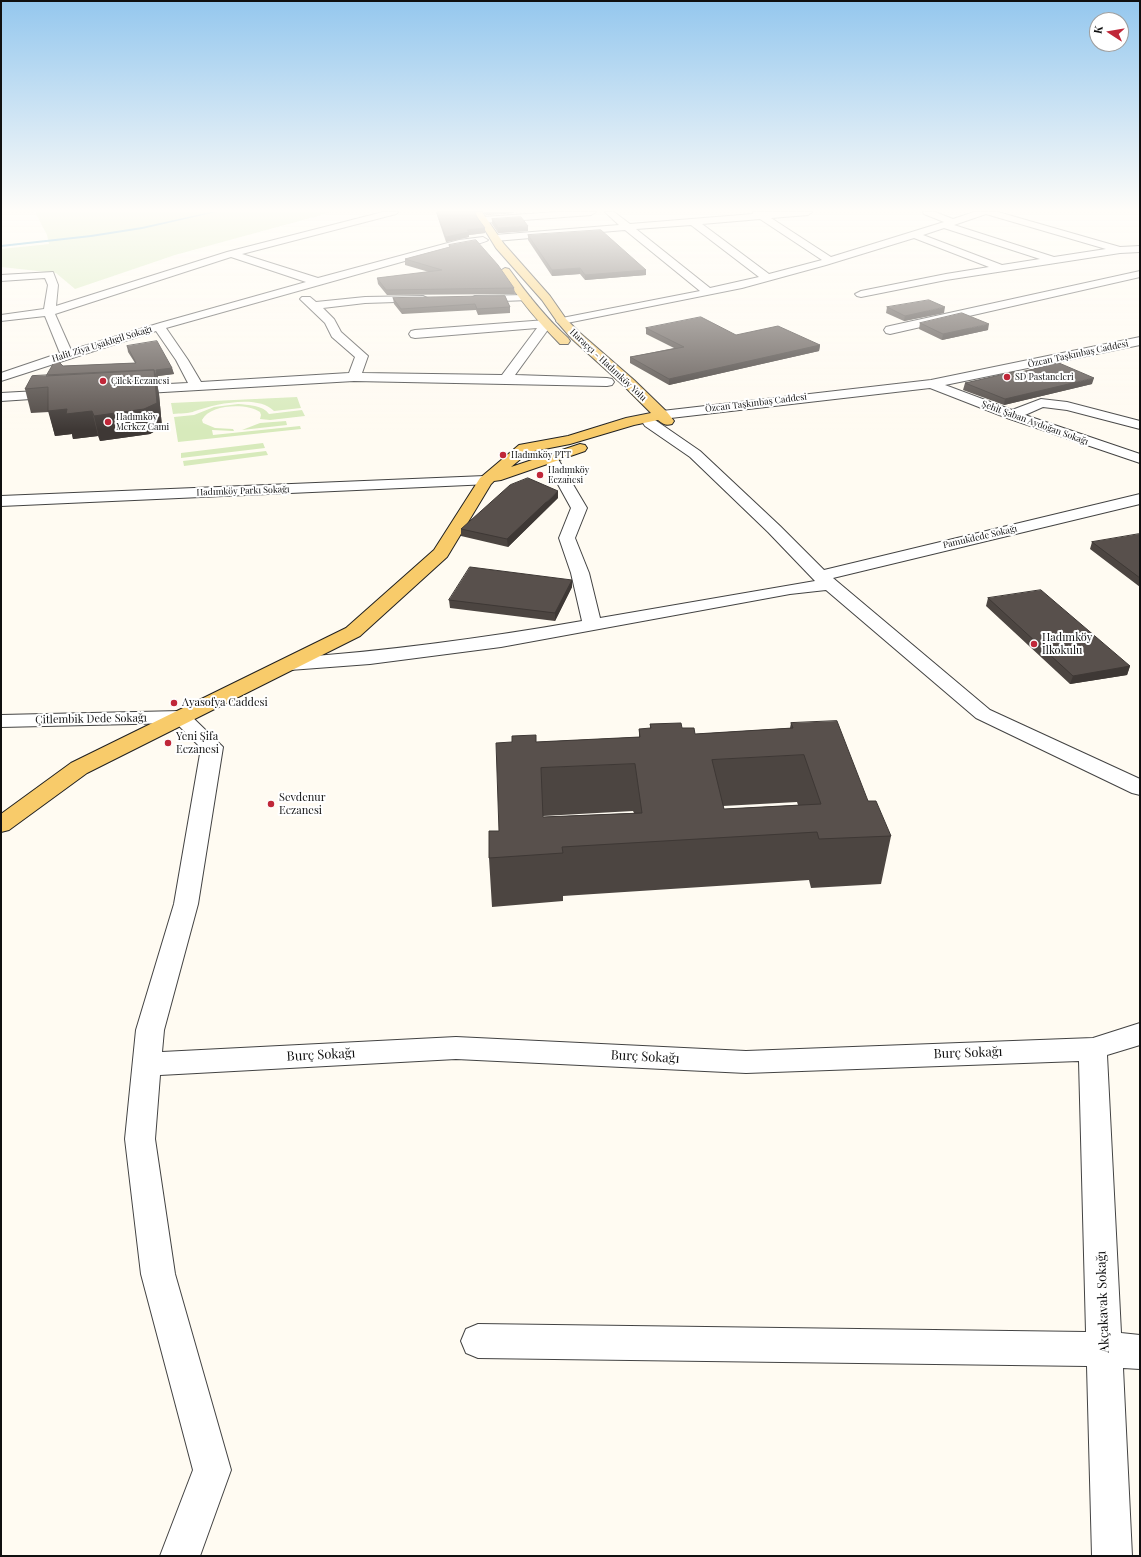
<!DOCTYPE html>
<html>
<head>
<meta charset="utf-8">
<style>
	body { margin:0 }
	#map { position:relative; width:1141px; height:1557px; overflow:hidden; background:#fffbf2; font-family:"Playfair Display",serif }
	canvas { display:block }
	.frame { position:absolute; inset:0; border:2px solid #101010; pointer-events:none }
	.north { position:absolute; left:1089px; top:12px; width:40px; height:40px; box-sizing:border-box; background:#fff; border:1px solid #9f9f9f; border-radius:50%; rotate:282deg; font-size:11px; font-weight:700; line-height:16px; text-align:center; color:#101010 }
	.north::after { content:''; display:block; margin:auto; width:14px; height:18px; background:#c02739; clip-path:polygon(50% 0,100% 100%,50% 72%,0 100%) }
</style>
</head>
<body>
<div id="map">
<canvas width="1141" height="1557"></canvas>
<div class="frame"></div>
<div class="north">K</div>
</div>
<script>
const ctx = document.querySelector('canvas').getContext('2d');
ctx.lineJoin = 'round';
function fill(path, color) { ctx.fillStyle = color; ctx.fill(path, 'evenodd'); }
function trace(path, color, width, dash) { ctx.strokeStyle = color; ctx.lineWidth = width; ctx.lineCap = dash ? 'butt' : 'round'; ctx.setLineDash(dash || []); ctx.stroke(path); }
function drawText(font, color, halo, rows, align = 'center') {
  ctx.font = font + ' "Playfair Display",serif'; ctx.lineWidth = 4; ctx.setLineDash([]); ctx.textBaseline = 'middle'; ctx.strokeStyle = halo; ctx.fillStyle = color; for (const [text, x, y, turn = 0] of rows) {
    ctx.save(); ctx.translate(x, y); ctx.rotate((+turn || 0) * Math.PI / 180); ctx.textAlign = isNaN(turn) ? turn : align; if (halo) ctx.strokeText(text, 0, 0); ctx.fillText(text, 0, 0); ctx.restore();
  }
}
const green = new Path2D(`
	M35,212H332L175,255L75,289L56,273L1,267V249L49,244L47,235Z
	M297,397L301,408L274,411C258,394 215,404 195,411C189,414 180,413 173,414L171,403Z
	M238,404C248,405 263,405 269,414L302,410L305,416L270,420L260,419L261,415L260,412C247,403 210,404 202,420L203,423L215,428L233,429L234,431L212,430L213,435L300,426L301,429L178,442L174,417L194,415L214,407Z
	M286,421L287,425L242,430L260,423Z
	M263,443L265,448L181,458V453Z
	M266,451L268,455L184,466L183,461Z`);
const stream = new Path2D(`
	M211,212H216L142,229L91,237L1,247V245L91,235L142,227Z`);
const minor = new Path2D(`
	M383,212H398L396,214L242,254L318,278L459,240L483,237L488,240C484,244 452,248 444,250L166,328L188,360L201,382L349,373L355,357L332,337L325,323L302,301L300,299L302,297H310L316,302L365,297L423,296L429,299L427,301L365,303L323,308L334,319L341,332L368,356L362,373L502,375L537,328L415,338L411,337L409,334L411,331L415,330L546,320L550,322L552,324L515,375L607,378L612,379L614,382L612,385L607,386L354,381L129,394L124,393L122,390L124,387L129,386L188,383L176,360L156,331L1,381V373L60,353L45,316L1,321V315L44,309L48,285L45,278L1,281V275L53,272L58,285L56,306L227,252ZM231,257L306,282L160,323L71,350L55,314Z
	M557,212H596L591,215L483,223L478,220L483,217Z
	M605,212H614L630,224L753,214V212H812L808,215L771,218L831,257L944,222L924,214L923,212H935L953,219L974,212H998L1120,247L1140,246V252L1120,253L946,280L861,297L857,296L855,294L861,291L946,274L989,267L914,238L826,265L742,288L562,324L558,323L556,321L558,319L562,318L700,291L625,230L495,241L490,238L495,235L619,225ZM986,214L1106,249L1054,257L954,225ZM760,219L822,260L769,274L702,224ZM691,225L759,277L710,288L636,229ZM944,228L1040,259L1002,265L923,235Z
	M1140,271V277L890,334L886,333L884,330L886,327L890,326Z
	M525,295L531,298L529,300L475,302L469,299L475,296Z
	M1140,337V345L945,385L1012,410L1041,399L1067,402L1140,421V429L1067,410L1043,407L1025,415L1140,454V463L1007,418L930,388L662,419L657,418L655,415L657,412L662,411L931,380Z
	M56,390L61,391L63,394L61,397L1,401V393Z
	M650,419L655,420L700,451L780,526L824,570L1140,494V504L833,578L990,710L1140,779V795L1132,793L976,718L826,590L790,594L501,647L370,664L290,670L283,668L280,664L283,660L290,658C388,651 485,638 582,621L571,573L559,538L571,508L544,459L546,456L551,455L556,456L558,459L587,508L575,538L589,573L600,618L815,581L768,532L690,457L645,426L643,423L645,420Z
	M485,476L490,478L493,481L490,484L1,506V496Z
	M181,711L188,713L223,747L198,904L164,1030L162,1052L456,1037L746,1051L1093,1038L1140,1023V1045L1107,1055L1121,1333L1140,1335V1369L1123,1368L1132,1556H1092L1087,1366L478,1358L466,1353L461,1341L466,1329L478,1324L1086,1332L1079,1061L746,1073L456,1059L160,1075L155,1139L175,1274L231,1470L200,1556H160L193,1470L141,1274L125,1139L136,1030L174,904L201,748L176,723L1,727V715Z`);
const major = new Path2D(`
	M474,212H482L504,244L550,296L566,319L580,333L634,380L667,412L674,421L672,424C666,426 663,424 658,420L634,425L570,444L529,452L511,467L580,444L585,445L587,448L585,451L501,480L494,481L491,484L447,557L360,636L87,773L9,830L1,832V814L71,763L346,628L434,550L480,478L519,445L568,436L626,418L651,413L624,386L572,339L558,323L542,300L496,248Z
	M505,268L509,269C527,294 545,317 568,338L570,341L568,344H560C537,321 518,297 500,271Z`);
const wall = new Path2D(`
	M436,212H475L485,233L469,235V237L446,242Z
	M483,212H514V213L486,215Z
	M492,219L528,231L498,233L492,224Z
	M528,235L646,270V275L585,280L580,274L552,276L528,240Z
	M449,245L514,288L515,294L387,295L378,284L377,278L429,272L405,265V259L449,247Z
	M505,296L510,307V313L478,315L476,310L402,314L394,304L393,298Z
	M887,307L944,313L904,321L886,313Z
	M920,323L988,330L942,340L919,329Z
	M646,328L736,335L820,345L819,351L669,385L630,363V357L674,348L646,334Z
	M127,346L172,368L174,374L158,376V382H157L159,394L162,427L150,434L100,441L98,436L73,439L72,434L55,436L49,412L31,413L25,389L63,366L135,363L128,352Z
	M1020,372L1092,384L1004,405L963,390L965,383Z
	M558,498L508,547L461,536V529Z
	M1140,535V587L1090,549L1092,542Z
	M572,580V587L555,621L450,608L449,600Z
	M988,598L1130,666L1127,675L1070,684L986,606Z
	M791,723L868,801L891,836L881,884L811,888L809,880L563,896V901L492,907L489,858L499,831L536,742L639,737V729H650V724L682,728L695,734L790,728ZM797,802L798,805L724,809L723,806ZM633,811L634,813L543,817V816Z`);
const shadedWall = new Path2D(`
	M486,212H514V213L486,215Z
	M528,226V231L498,233V228Z
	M485,228V233L469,235V237L446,242V237L467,230Z
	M580,268V274L552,276V270Z
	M646,270V275L585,280V275Z
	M945,307L944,313L904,321L905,316Z
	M989,324L988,330L942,340L943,334Z
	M820,345L819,351L669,385V379Z
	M172,368L174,374L158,376V382L156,370Z
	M154,370L159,394L162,427L150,434L100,441L94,416Z
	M1094,378L1092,384L1004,405L1005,399Z
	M67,409L92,411L98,436L73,439L72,434L55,436L48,411Z
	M558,491V498L508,547L507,539Z
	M572,580V587L555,621V613Z
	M1130,666L1127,675L1070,684L1073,676Z`);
const building = new Path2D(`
	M437,212H475L476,216L485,228L467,230L469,232L446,237Z
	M521,217L528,226L498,228L492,219Z
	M601,230L646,270L585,275L580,268L552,270L528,235Z
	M476,240L498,265L514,288L386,290L377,278L442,270L405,259L450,247L449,245Z
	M505,296L510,307L477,309L475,304L401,309L393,298Z
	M929,300L945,307L905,316L887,307Z
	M962,313L989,324L943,334L920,323Z
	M701,317L736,335L778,326L820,345L669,379L630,357L684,347L646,328Z
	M157,341L172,368L156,370L157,376H156L154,370L46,376L56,359L63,366L136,363L127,346Z
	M1059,363L1094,378L1005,399L965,383L1018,371L1020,372Z
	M154,370L157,403L144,409L94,416L92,411L66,414L67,409L48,411V387L25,389L32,376Z
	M528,478L558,491L507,539L461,529L510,485Z
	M1139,534L1140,535V578L1092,542Z
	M470,567L572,580L555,613L449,600Z
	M1041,590L1130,666L1073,676L988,598Z
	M837,721L868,801H876L891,836L819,839L817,832L562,847L563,853L489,858V831H499L496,743L512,742V736L536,735V742L640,737L639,729L651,728L650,724L681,723L682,728H694L695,734L793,728L791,723ZM804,755L821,804L724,809L712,760ZM635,764L642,813L543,817L541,768Z`);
const markers = [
	[1007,377,4,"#c02739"],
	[103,381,4,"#c02739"],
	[108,422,4,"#c02739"],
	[503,455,4,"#c02739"],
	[540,475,4,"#c02739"],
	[1034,644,4,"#c02739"],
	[174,703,4,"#c02739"],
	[168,743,4,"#c02739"],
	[271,804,4,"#c02739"]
];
const farStreetnames = [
	["Halit Ziya Uşaklıgil Sokağı",102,344,-17],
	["Özcan Taşkınbaş Caddesi",1078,354,-12],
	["Haraççı - Hadımköy Yolu",608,365,43],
	["Özcan Taşkınbaş Caddesi",756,403,-7],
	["Şehit Şaban Aydoğan Sokağı",1035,423,20],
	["Hadımköy Parkı Sokağı",243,491,-2],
	["Pamukdede Sokağı",980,537,-13]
];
const farPoinames = [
	["SD Pastaneleri",1015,377],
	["Çilek Eczanesi",111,381],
	["Hadımköy",116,417],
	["Merkez Cami",116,427],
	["Hadımköy PTT",511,455],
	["Hadımköy",548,470],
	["Eczanesi",548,480]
];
const poiNames = [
	["Hadımköy",1042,638],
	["İlkokulu",1042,651],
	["Ayasofya Caddesi",182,703],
	["Yeni Şifa",176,737],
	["Eczanesi",176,750],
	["Sevdenur",279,798],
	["Eczanesi",279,811]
];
const streetNames = [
	["Çitlembik Dede Sokağı",91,719,-1]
];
const nearStreetnames = [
	["Burç Sokağı",968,1053,-2],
	["Burç Sokağı",321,1055,-3],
	["Burç Sokağı",645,1057,3],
	["Akçakavak Sokağı",1103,1302,-92]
];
fill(green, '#d7eabb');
fill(stream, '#3e9ecd');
trace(minor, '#434343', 2);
trace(major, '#212121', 2);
fill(minor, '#fff');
fill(major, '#f8cb6a');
fill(wall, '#4c4541');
fill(shadedWall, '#3e3835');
fill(building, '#58504c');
trace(building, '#3e3835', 1);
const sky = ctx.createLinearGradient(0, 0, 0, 430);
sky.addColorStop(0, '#94c7ee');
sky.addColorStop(0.49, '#fffdf9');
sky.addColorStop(1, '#fffdf900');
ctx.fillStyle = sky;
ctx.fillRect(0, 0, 1141, 430);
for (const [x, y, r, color] of markers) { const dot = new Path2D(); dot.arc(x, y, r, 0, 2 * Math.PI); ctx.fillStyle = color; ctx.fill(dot); trace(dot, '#fff', 1.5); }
drawText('9px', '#101010', '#fff', farStreetnames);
drawText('9px', '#101010', '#fff', farPoinames, 'left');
drawText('11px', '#101010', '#fff', poiNames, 'left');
drawText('11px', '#101010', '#fff', streetNames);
drawText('13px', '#101010', '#fff', nearStreetnames);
</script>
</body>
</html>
